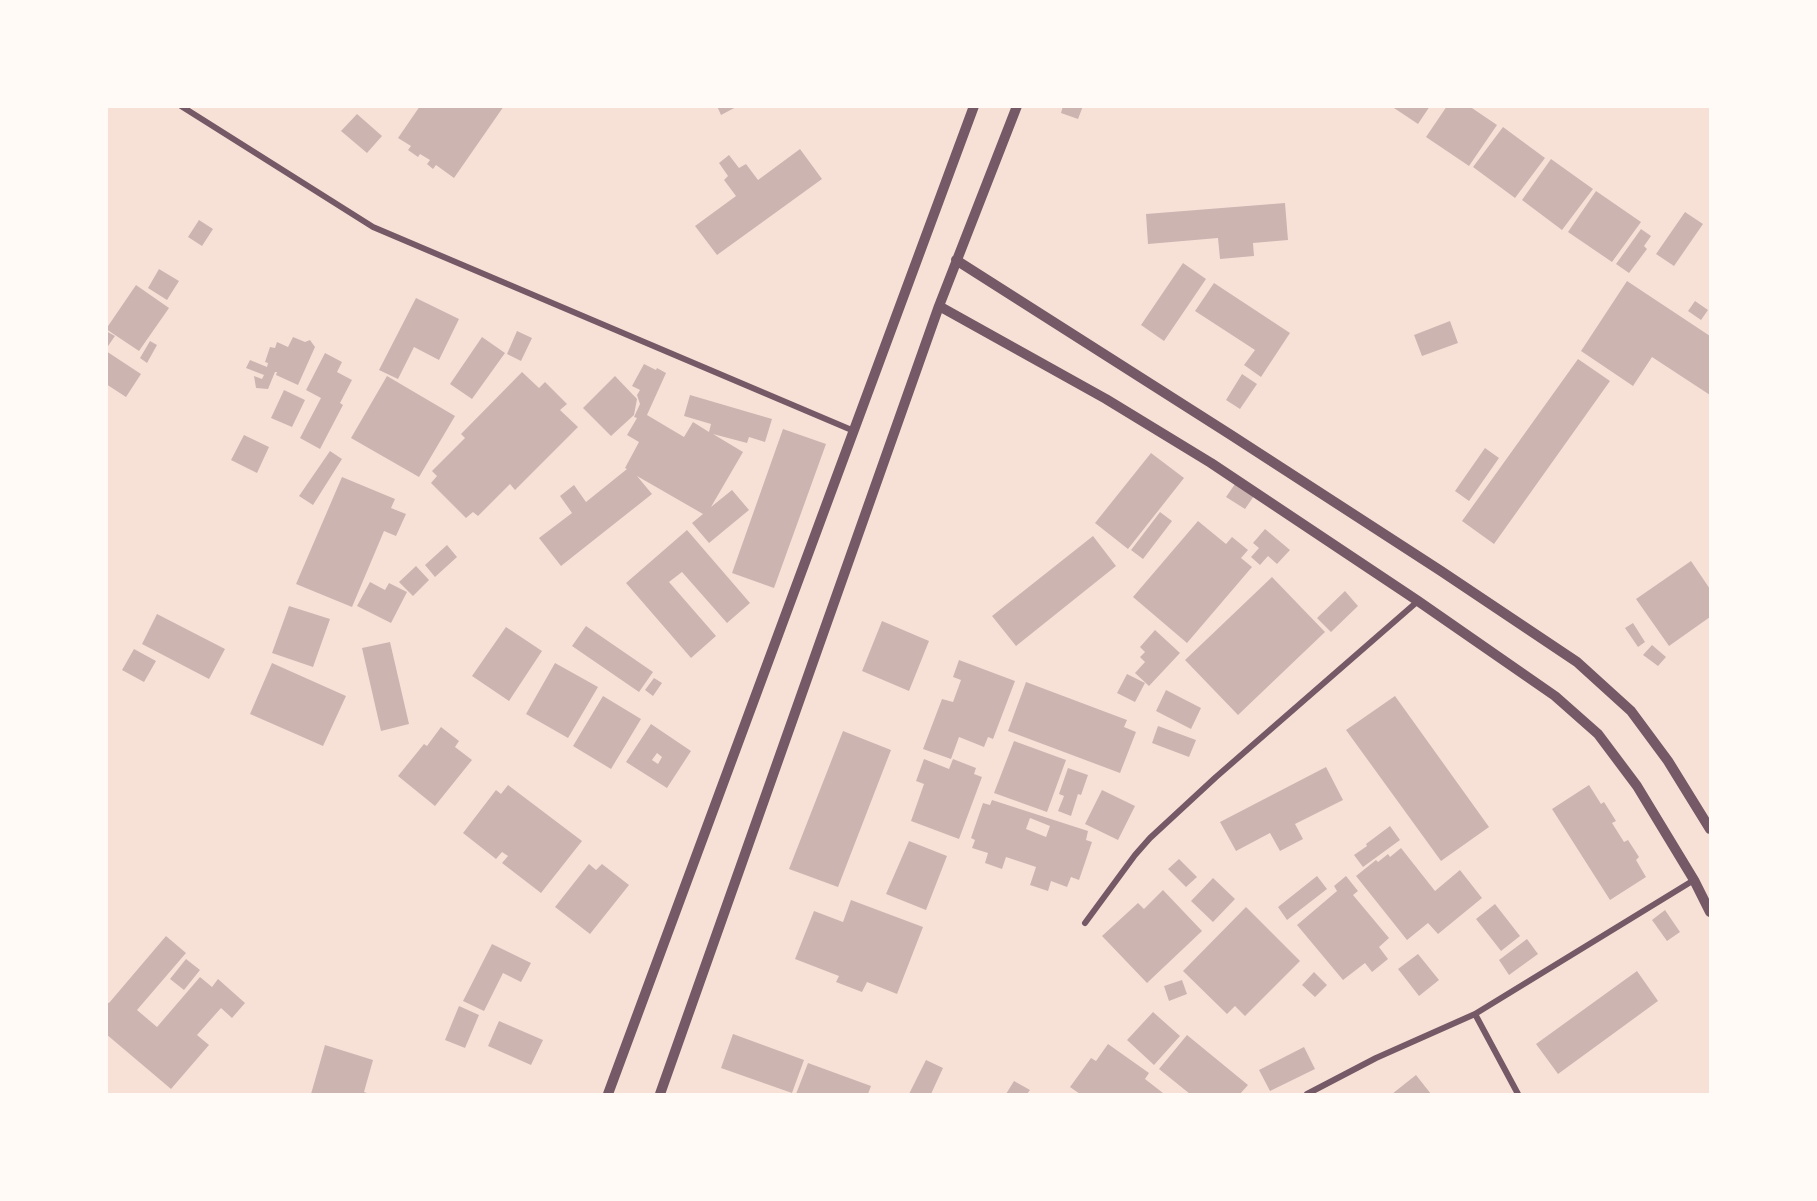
<!DOCTYPE html>
<html>
<head>
<meta charset="utf-8">
<style>
	body { margin:0 }
	#map { position:relative; width:1817px; height:1201px; overflow:hidden; background:#f7e1d7; font-family:"Source Sans 3",sans-serif }
	canvas { display:block }
	.frame { position:absolute; inset:0; border:108px solid #fffaf5; pointer-events:none }
</style>
</head>
<body>
<div id="map">
<canvas width="1817" height="1201"></canvas>
<div class="frame"></div>
</div>
<script>
const ctx = document.querySelector('canvas').getContext('2d');
ctx.lineJoin = 'round';
function fill(path, color) { ctx.fillStyle = color; ctx.fill(path, 'evenodd'); }
function trace(path, color, width, dash) { ctx.strokeStyle = color; ctx.lineWidth = width; ctx.lineCap = dash ? 'butt' : 'round'; ctx.setLineDash(dash || []); ctx.stroke(path); }
const building = new Path2D(`
	M420,106H504L454,178L436,165L433,169L427,164L430,160L420,154L418,157L408,150L411,146L398,138Z
	M717,106H738L721,115Z
	M1063,106H1083L1078,119L1061,113Z
	M1391,106H1430L1418,124Z
	M1447,106H1469L1497,125L1469,166L1426,137Z
	M357,114L382,136L367,153L341,131Z
	M1503,127L1545,158L1515,198L1473,167Z
	M800,149L822,179L717,255L695,226L736,196L724,180L728,176L719,163L729,155L739,168L746,164L758,180Z
	M1551,159L1593,189L1562,230L1522,200Z
	M1596,191L1641,222L1612,262L1568,232Z
	M1285,203L1288,240L1253,243L1254,256L1220,259L1218,238L1148,244L1146,214Z
	M1685,212L1703,224L1674,266L1656,254Z
	M199,220L213,229L202,246L188,237Z
	M1641,229L1651,236L1644,246L1647,249L1629,273L1616,264Z
	M1183,263L1206,279L1164,341L1141,325Z
	M159,269L179,281L167,300L148,288Z
	M1627,281L1710,336V395L1652,357L1633,386L1581,351Z
	M1214,283L1290,333L1261,377L1244,365L1255,350L1195,311Z
	M136,285L169,308L139,351L106,329Z
	M416,298L459,319L439,360L414,347L398,379L379,370Z
	M1695,301L1708,310L1701,320L1688,311Z
	M1450,321L1458,343L1422,356L1414,335Z
	M106,331L115,336L106,349Z
	M517,331L532,338L521,361L507,354Z
	M293,337L305,342L310,340L315,347L298,385L276,375L277,372H275L268,389L256,388L254,376L262,379L264,375L246,368L250,360L267,367L268,363L265,362L270,347L275,348L277,342L288,347Z
	M482,337L505,353L472,399L450,384Z
	M150,341L157,345L147,363L140,358Z
	M106,351L141,374L126,397L106,384Z
	M325,353L342,362L337,372L352,380L340,403L343,405L320,449L300,438L321,398L306,390Z
	M1578,359L1610,381L1494,544L1462,521Z
	M644,364L656,370L657,368L666,373L647,415L684,437L693,422L709,432L711,424L684,416L690,395L772,419L765,442L749,437L747,443L713,434L743,452L711,507L732,490L749,510L709,543L692,523L703,514L637,476L652,494L561,566L539,538L572,513L560,496L574,485L586,502L627,469L625,468L639,442L627,435L637,418L634,417L640,404L637,395L640,390L632,386Z
	M522,372L539,388L545,382L567,404L560,410L578,427L515,490L510,484L478,516L473,512L466,518L431,483L437,476L432,471L465,438L461,434Z
	M1242,374L1257,384L1240,409L1226,400Z
	M387,376L455,416L419,477L351,438Z
	M615,376L637,399L634,415L611,436L583,408Z
	M284,390L305,400L292,427L271,418Z
	M783,429L826,444L774,588L732,573Z
	M244,435L269,447L257,473L231,460Z
	M1485,448L1499,458L1469,501L1455,491Z
	M330,451L342,459L313,505L299,496Z
	M1151,453L1184,478L1128,549L1095,523Z
	M342,477L395,499L391,508L406,514L396,536L384,531L352,607L296,584Z
	M1235,484L1254,496L1245,509L1226,497Z
	M1160,512L1172,521L1143,559L1131,550Z
	M1198,521L1226,544L1232,537L1248,550L1241,558L1252,567L1187,643L1133,597Z
	M1265,529L1290,550L1277,564L1268,556L1260,565L1251,557L1259,548L1253,543Z
	M687,530L750,603L727,623L682,572L669,582L716,636L691,658L626,583Z
	M1093,536L1116,566L1016,646L992,616Z
	M447,545L457,557L435,577L425,565Z
	M1691,561L1710,589V617L1669,646L1636,599Z
	M416,566L429,580L413,596L399,582Z
	M1272,577L1325,632L1238,715L1185,660Z
	M370,582L385,590L389,583L407,592L391,623L357,606Z
	M1345,591L1358,606L1331,632L1317,618Z
	M289,606L330,619L313,667L272,653Z
	M157,614L225,649L209,679L142,644Z
	M882,621L929,641L909,691L862,671Z
	M1633,623L1645,642L1638,647L1625,628Z
	M586,626L653,672L639,692L572,646Z
	M506,627L542,651L509,701L472,676Z
	M1155,630L1180,653L1149,686L1135,673L1145,662L1140,657L1145,652L1140,647Z
	M390,642L409,724L381,731L362,648Z
	M1652,645L1666,657L1658,666L1643,655Z
	M134,649L156,661L144,682L122,670Z
	M959,660L1015,681L993,739L988,737L984,747L959,737L951,759L923,749L942,699L953,702L961,680L953,677Z
	M272,663L346,696L323,746L250,714Z
	M555,663L598,687L568,738L526,714Z
	M1127,674L1145,683L1135,702L1117,693Z
	M654,678L662,683L653,696L645,690Z
	M1026,682L1127,720L1124,727L1136,732L1120,773L1008,731Z
	M1166,690L1201,708L1191,729L1156,711Z
	M603,696L641,719L611,769L573,746Z
	M1395,696L1489,827L1441,861L1346,730Z
	M651,724L691,751L667,788L626,762ZM657,753L662,757L658,764L652,760Z
	M1158,726L1196,740L1189,757L1152,743Z
	M441,727L459,741L455,747L472,760L435,806L398,776L424,744L427,746Z
	M843,731L891,750L838,887L789,869Z
	M1014,741L1066,760L1047,812L994,793Z
	M924,759L949,769L953,759L976,768L974,774L982,777L959,839L911,821L924,784L916,781Z
	M1326,767L1343,800L1295,824L1303,839L1280,851L1270,833L1236,851L1220,822Z
	M1068,768L1088,775L1081,795L1078,794L1071,816L1058,811L1064,796L1059,794Z
	M508,785L582,841L541,893L502,863L508,856L502,852L496,859L463,833L496,790L501,794Z
	M1589,785L1601,804L1604,802L1616,821L1612,823L1624,842L1628,840L1639,857L1636,860L1646,877L1610,900L1552,809Z
	M1102,790L1135,806L1118,840L1085,824Z
	M992,800L1088,831L1086,840L1092,842L1079,880L1071,877L1067,887L1051,881L1048,891L1030,885L1036,867L1006,857L1002,869L985,863L988,853L972,848L975,840L971,838L983,803L990,805ZM1030,818L1050,826L1046,837L1026,829Z
	M1390,826L1400,840L1363,867L1354,855L1367,846L1366,844Z
	M909,841L947,856L926,910L886,894Z
	M1401,848L1435,891L1460,870L1482,898L1438,934L1428,923L1407,940L1356,876L1376,860L1378,862L1388,854L1390,857Z
	M1179,859L1197,877L1186,887L1168,869Z
	M589,864L596,870L602,864L629,885L590,934L555,907Z
	M1317,876L1327,889L1287,920L1278,907Z
	M1346,876L1358,891L1353,895L1389,938L1379,947L1388,959L1372,972L1365,963L1343,980L1297,925L1337,891L1334,886Z
	M1213,878L1235,899L1213,922L1191,901Z
	M1163,890L1202,931L1147,983L1102,936L1138,903L1144,909Z
	M851,900L923,927L897,994L867,982L862,992L836,982L839,976L795,959L814,911L843,922Z
	M1495,904L1520,936L1501,951L1476,919Z
	M1246,907L1300,961L1245,1016L1235,1006L1227,1014L1183,971Z
	M1665,910L1680,932L1667,941L1652,920Z
	M166,936L186,953L137,1010L157,1027L200,977L212,987L218,979L245,1003L232,1018L221,1008L197,1035L209,1045L171,1089L106,1034V1002L109,1003Z
	M1527,939L1538,954L1509,975L1499,960Z
	M492,944L531,963L521,982L503,973L484,1011L463,1001Z
	M1418,954L1439,980L1419,996L1398,969Z
	M186,959L200,970L184,990L170,979Z
	M1637,971L1658,1001L1558,1074L1536,1044Z
	M1314,972L1327,985L1315,997L1302,985Z
	M1182,980L1187,994L1169,1001L1164,986Z
	M459,1006L479,1015L465,1048L445,1040Z
	M1153,1012L1180,1036L1154,1065L1127,1040Z
	M499,1021L543,1040L531,1065L488,1046Z
	M733,1034L804,1060L792,1093L721,1068Z
	M1187,1035L1248,1085L1240,1094H1190L1159,1069Z
	M1108,1044L1149,1073L1145,1079L1163,1093L1162,1094H1080L1070,1087L1091,1058L1096,1061Z
	M325,1045L373,1060L364,1092L370,1094H311Z
	M1304,1047L1315,1069L1270,1091L1259,1070Z
	M926,1060L943,1068L931,1094H909Z
	M808,1063L871,1086L868,1094H796Z
	M1416,1075L1431,1094H1392Z
	M1014,1081L1030,1090L1027,1094H1006Z`);
const minor = new Path2D(`
	M181,106L373,227L854,431
	M1085,923L1135,855L1150,838L1216,777L1418,601
	M1475,1014L1518,1094
	M1307,1094L1376,1058L1475,1014L1694,880`);
const tertiary = new Path2D(`
	M956,260L1231,435L1441,571L1577,662L1631,711L1668,761L1710,829
	M939,306L1106,399L1211,463L1418,601L1555,696L1598,734L1637,786L1694,880L1710,912
	M608,1094L974,106
	M660,1094L939,306L1017,106`);
fill(building, '#ccb4b1');
trace(minor, '#755966', 6);
trace(tertiary, '#755966', 10);
</script>
</body>
</html>
